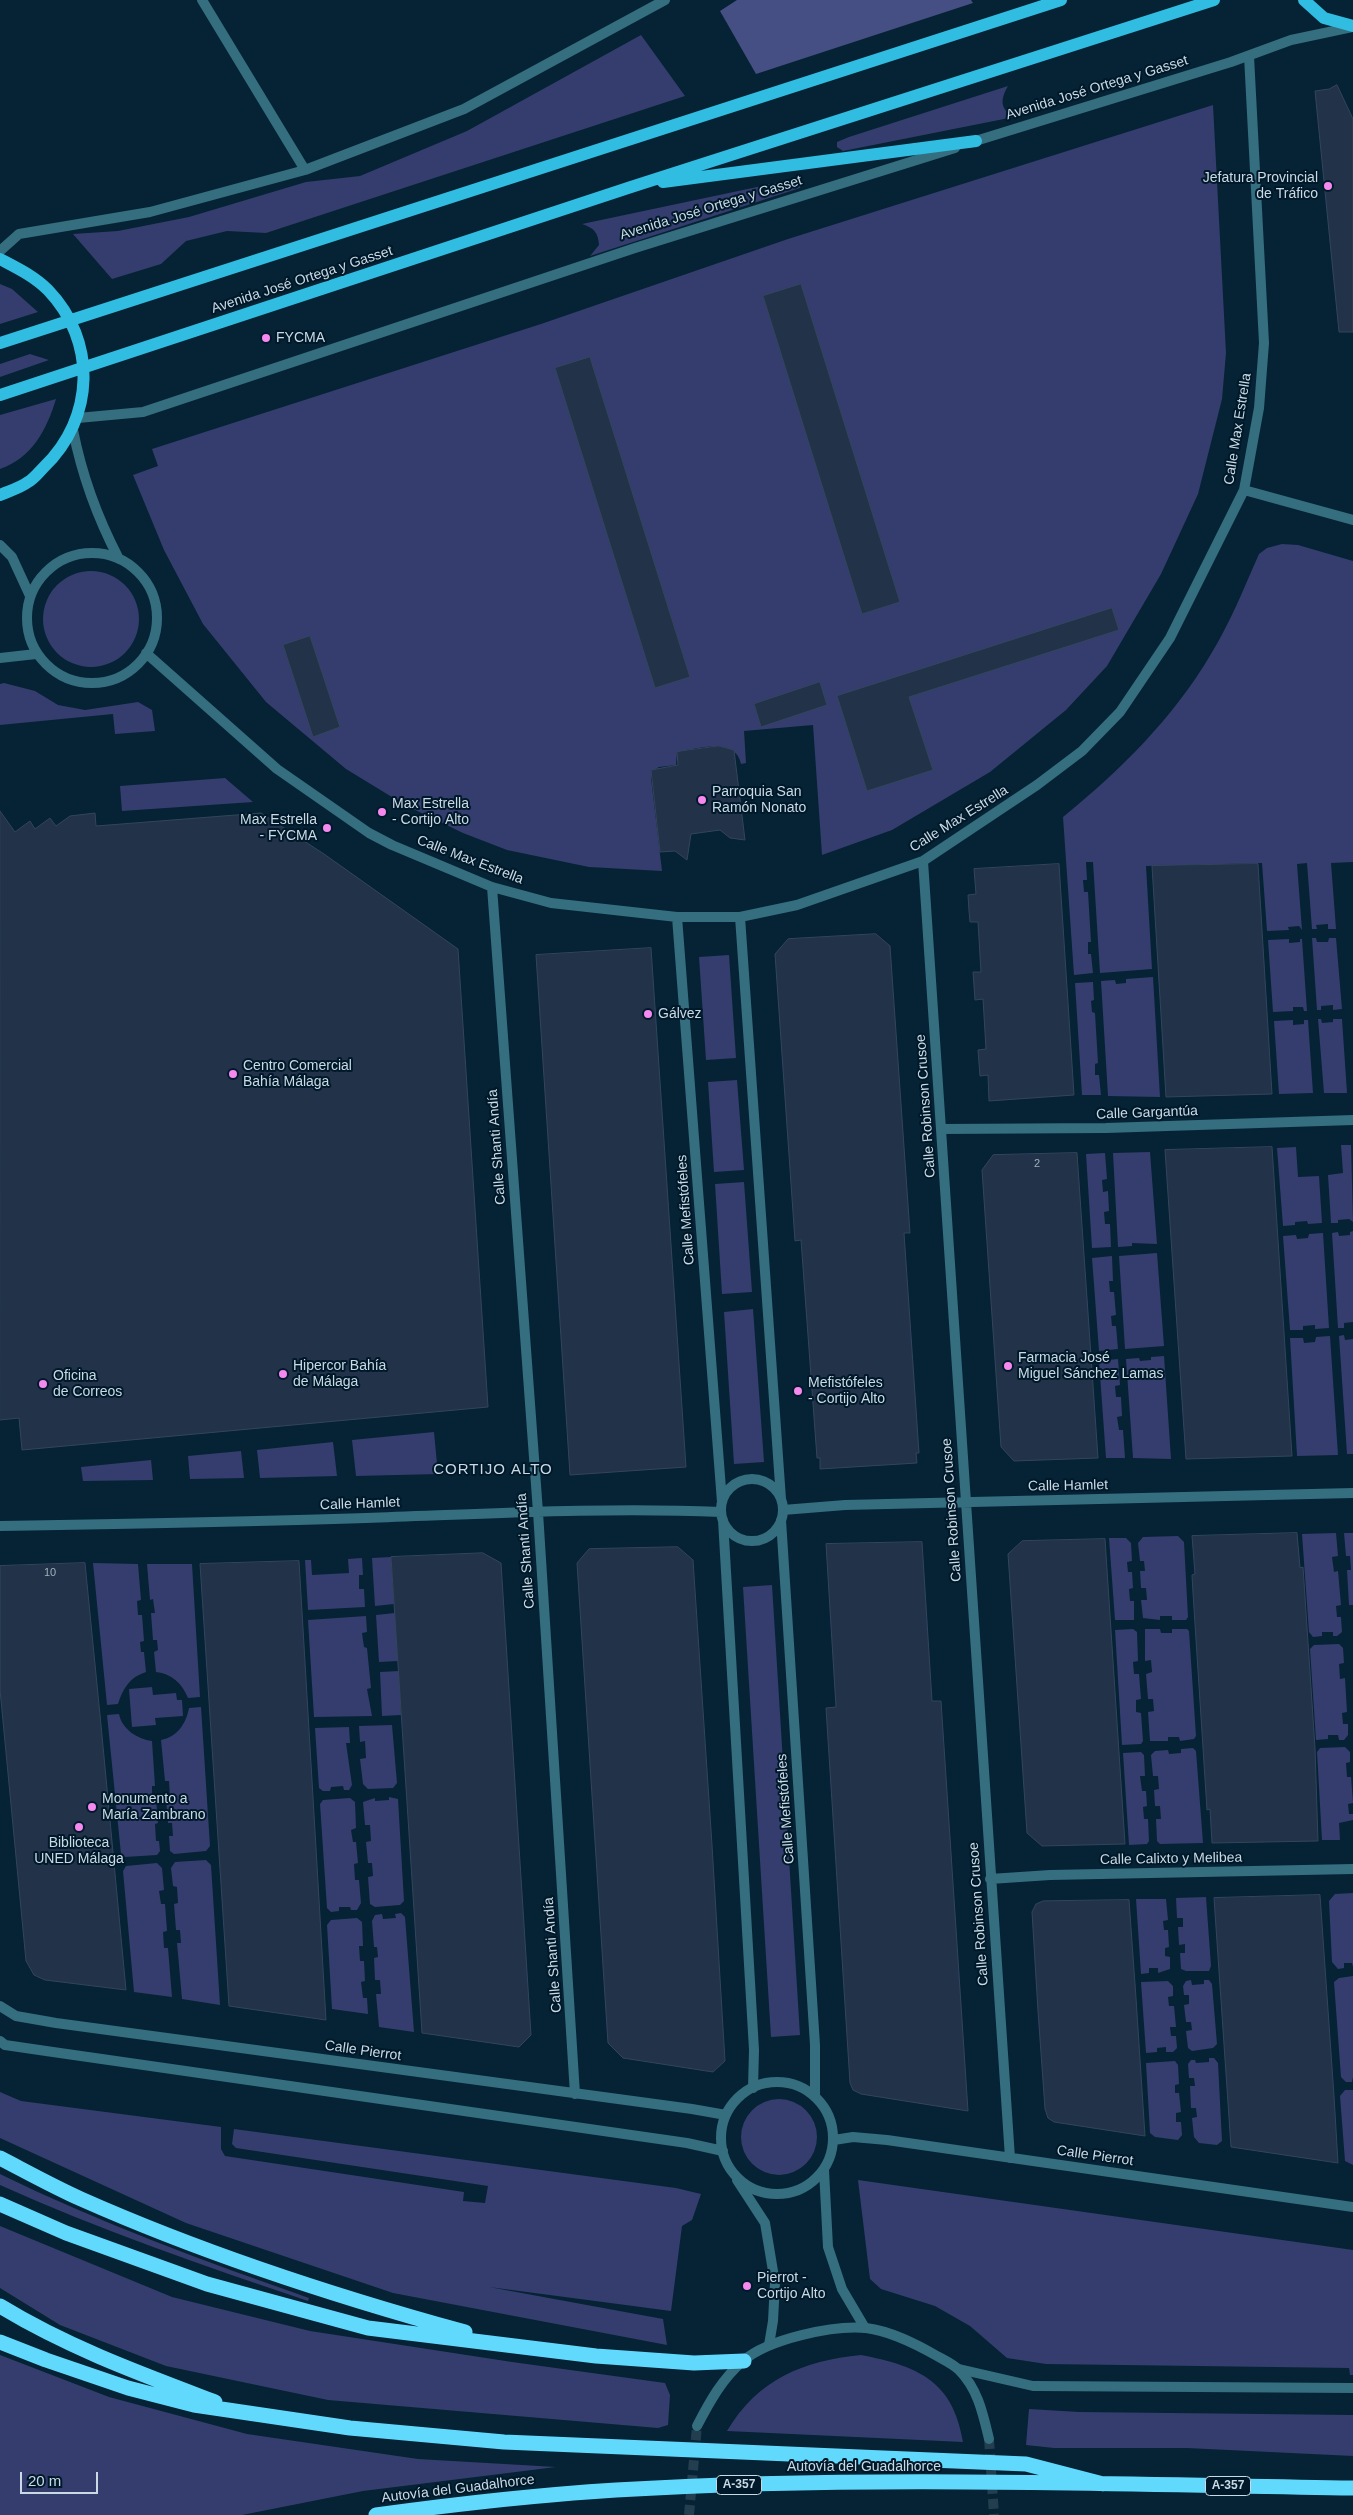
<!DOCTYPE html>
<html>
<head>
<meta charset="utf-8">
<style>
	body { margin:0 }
	#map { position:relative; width:1353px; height:2515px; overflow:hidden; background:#052334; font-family:Arial,sans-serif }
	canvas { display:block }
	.scale { position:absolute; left:20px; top:2472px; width:78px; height:22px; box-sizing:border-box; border:2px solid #c9dae5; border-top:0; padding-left:6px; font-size:15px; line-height:18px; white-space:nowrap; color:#c9dae5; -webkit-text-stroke:4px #00192a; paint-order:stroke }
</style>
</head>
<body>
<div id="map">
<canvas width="1353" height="2515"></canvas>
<div class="scale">20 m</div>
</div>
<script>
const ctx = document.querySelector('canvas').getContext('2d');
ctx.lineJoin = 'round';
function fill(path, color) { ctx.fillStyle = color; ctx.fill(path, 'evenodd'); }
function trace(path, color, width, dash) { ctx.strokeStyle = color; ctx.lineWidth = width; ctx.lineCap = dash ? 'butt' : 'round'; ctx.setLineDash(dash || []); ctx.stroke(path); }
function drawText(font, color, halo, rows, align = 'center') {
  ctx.font = font + ' Arial,sans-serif'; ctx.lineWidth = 4; ctx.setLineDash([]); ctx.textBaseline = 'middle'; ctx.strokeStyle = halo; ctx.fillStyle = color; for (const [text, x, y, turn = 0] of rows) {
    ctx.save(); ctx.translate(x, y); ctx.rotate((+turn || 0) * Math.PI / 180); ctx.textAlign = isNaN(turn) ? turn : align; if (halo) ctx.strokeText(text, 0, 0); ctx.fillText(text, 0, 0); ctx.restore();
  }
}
const green = new Path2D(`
	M641,35L685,96L266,233L227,231L186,241L161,264L112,279L73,234L118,231L189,217L306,182L360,176L467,131Z
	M1008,86C1000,100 1000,109 1014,117L843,151L837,147V142L849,137Z
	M1213,105L1226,353L1222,399L1198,494L1161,574L1107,666L1066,710L990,772L892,830L822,855L813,725L744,731L746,763L741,764C735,736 697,749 677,752L676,765L659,767L653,771L651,778L662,871L589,867L507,850L463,833L405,805L346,769L266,702L203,624L164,550L133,475L158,466L152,449L541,324L788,239Z
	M795,179L801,181L800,188L590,256L599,245C598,232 594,228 582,224Z
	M0,284L12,289L38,312L0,324Z
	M30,354L49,360L0,377V364Z
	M56,399C47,429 32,458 0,469V415Z
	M1282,544L1298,545L1353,561V862L1331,863L1336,929H1328V924L1316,925L1317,929H1312L1307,863L1297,864L1302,930L1299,926L1288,927L1289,930L1267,931L1262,863L1146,866L1152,969L1100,973L1093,862H1086L1087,880H1083L1084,892H1088L1091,942H1088V954H1091L1093,973L1074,975L1063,817C1120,771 1174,717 1211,654C1230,623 1244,588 1259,554L1267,548Z
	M43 619a48 48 0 1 1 96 0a48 48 0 1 1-96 0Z
	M4,683L35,691L58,705L85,710L138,702L152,710L155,731L115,734L113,714L0,725V684Z
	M225,778L253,802L122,811L120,786Z
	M1312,938H1316L1317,942H1328L1329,938H1336L1342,1009L1333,1010V1005L1321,1006V1010H1317Z
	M1289,939V943L1300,942V939H1302L1307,1011H1304L1303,1007H1293V1011L1273,1012L1268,940Z
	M729,955L736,1058L706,1060L699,957Z
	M1153,977L1160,1097L1108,1096L1101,981L1115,980L1116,984L1126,983V979Z
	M1093,982L1094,1000L1091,1001L1092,1012L1095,1013L1098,1063L1095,1064V1075H1099L1101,1095H1082L1075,983Z
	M1318,1019H1321L1322,1023L1333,1022V1019H1342L1347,1093H1324Z
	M1293,1020V1025L1304,1024V1020H1308L1313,1093L1279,1094L1274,1021Z
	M737,1080L744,1170L714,1172L708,1082Z
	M1341,1145H1351L1353,1222L1349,1219L1338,1220V1223H1331L1328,1175L1343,1173Z
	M1296,1147L1298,1177L1319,1176L1322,1223L1308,1224L1307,1221L1295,1222V1225L1283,1226L1277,1148Z
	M1150,1152L1157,1244L1132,1243V1246L1118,1247L1113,1153Z
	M1105,1153L1107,1179L1102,1180L1103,1192L1108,1191L1109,1211L1104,1212L1105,1224H1110L1111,1247L1092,1248L1086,1154Z
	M744,1182L752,1292L722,1294L715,1184Z
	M1353,1231V1322L1344,1323V1328H1338L1332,1233L1338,1232L1339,1236L1350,1235V1232Z
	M1323,1233L1329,1328L1315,1329V1325L1303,1326V1330H1290L1283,1236L1296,1235L1297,1239L1308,1238L1309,1234Z
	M1157,1253L1164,1346L1125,1349L1119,1256Z
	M1112,1256L1113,1281H1109L1110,1292H1114L1116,1315L1111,1316L1112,1326H1116L1118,1349L1099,1351L1092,1258Z
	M753,1309L764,1462L734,1464L724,1312Z
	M1344,1335L1345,1340L1353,1339V1454H1347L1339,1336Z
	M1330,1336L1338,1455L1297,1456L1290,1338H1303L1304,1343L1315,1342L1316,1337Z
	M1164,1356L1171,1459L1133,1458L1126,1359L1139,1358L1140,1361L1151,1360V1357Z
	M1118,1359L1120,1385L1115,1386L1116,1397H1121L1122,1416L1117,1417L1119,1430H1123L1125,1458H1106L1099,1361Z
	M434,1432L438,1474L356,1476L352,1440Z
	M333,1442L337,1476L260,1478L257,1450Z
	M241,1451L244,1478L190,1479L188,1456Z
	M151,1460L153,1480L83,1481L81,1467Z
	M1336,1533L1338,1556L1332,1557L1334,1572L1338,1571L1341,1605L1336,1606L1337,1617H1341L1342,1632L1337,1636H1333V1632H1322V1636L1313,1637L1309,1632L1302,1534Z
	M1344,1533H1353V1605H1349L1347,1570H1351L1350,1556H1346Z
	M1178,1536L1184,1542L1188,1617L1186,1620H1172V1616H1160V1620L1143,1618L1141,1600H1147L1146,1588H1141L1140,1571H1145L1144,1561H1140L1138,1543L1143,1537Z
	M1109,1538H1126L1131,1543L1132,1561L1127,1562L1128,1572H1132L1133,1588L1129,1589L1130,1601H1134V1620H1115Z
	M391,1557L394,1604L375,1606L372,1558Z
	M362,1558L363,1575H359V1589H364L365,1607L308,1610L305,1560H311L312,1575L349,1573L348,1559Z
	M93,1563L138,1564L141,1600L137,1601L138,1615H142L144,1641L140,1642L141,1652H144L146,1672C130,1677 123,1688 118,1704L107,1705Z
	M147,1564H192L200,1697L188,1698C182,1683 172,1674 156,1672L154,1652L158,1650L157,1640H153L151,1613H155L153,1599L150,1600Z
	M772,1585L800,2035L771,2037L743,1587Z
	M395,1613L398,1661L379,1662L376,1615Z
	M366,1616L367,1632L362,1633L364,1647L367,1648L371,1688L367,1689L372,1716L314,1717L308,1620Z
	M1133,1629L1137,1632L1138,1661L1133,1662L1134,1674H1139L1141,1699L1136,1700V1712L1141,1713L1143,1741L1141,1744L1122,1745L1115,1630Z
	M1145,1629H1160L1161,1633H1172V1629H1187L1189,1631L1196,1736L1194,1739L1180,1741L1179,1737H1168V1741H1150L1148,1712L1154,1711L1153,1699H1148L1146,1674L1152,1672L1151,1660L1145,1661Z
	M1339,1644L1343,1648L1344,1663L1339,1664L1340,1679L1345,1678L1347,1712L1342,1713L1343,1724H1348V1735L1344,1740H1339L1338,1735H1328V1739L1316,1740L1310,1649L1314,1645Z
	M399,1671L401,1715L382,1716L380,1672Z
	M152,1687L153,1695L176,1693L177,1700H182L183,1716L155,1718L156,1725L132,1727L129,1689Z
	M201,1707L210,1846L206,1851L174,1854L170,1851L169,1836H173L172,1823H168L166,1798L170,1797L169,1781H165L161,1740C177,1737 186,1724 189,1708Z
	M119,1714C122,1729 137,1739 152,1741L155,1786H152V1799H156L158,1823L155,1824L156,1841H159L160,1851L157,1855L125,1857L121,1854L107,1715Z
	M392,1725L397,1783L393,1788L368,1789L363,1784L360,1759L366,1758L365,1741L360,1742L359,1726Z
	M349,1727L350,1743H346L352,1785L349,1790H344L343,1786L331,1787L330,1791H323L319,1788L315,1728Z
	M1345,1747L1350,1752V1762L1346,1763L1347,1777H1351L1353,1803L1348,1804L1349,1814H1353V1820L1339,1823L1340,1840H1322L1317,1752L1320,1748Z
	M1193,1748L1196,1751L1203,1843L1160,1844L1157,1841L1156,1819H1161L1160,1806H1155L1154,1790L1159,1789L1158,1776H1153L1151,1755L1155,1751L1168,1750L1169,1754L1181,1753V1749Z
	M1141,1752L1144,1755L1145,1776H1140L1142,1791H1146L1147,1806L1143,1807L1144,1819H1148L1149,1841L1147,1844L1129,1845L1123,1753Z
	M389,1797L398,1799L404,1901L400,1905L375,1907L370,1904L368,1877L373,1876L372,1863H368L366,1842L371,1841L370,1825H365L363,1802L375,1798V1801L389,1800Z
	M350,1798L355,1802L356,1828L351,1830L353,1842H356L358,1863L354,1864L355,1880H359L361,1903L357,1910H351L350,1907H339V1911L331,1912L327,1908L320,1804L323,1800Z
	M206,1860L211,1865L220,2005L182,1999L177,1943H181L180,1930H176L174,1904L178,1903L177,1887L173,1886L171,1868L175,1862Z
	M157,1863L162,1868L164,1890L159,1891L161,1904H165L167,1931L163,1932L164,1948H168L172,1997L134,1992L123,1871L126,1866Z
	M1353,1893V1967L1352,1963H1344V1968L1338,1969L1332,1962L1329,1901L1335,1894Z
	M1206,1897L1211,1966L1209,1971H1186L1181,1969L1180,1953H1185V1944L1179,1945L1178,1927H1183V1918H1177L1176,1898Z
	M1136,1899H1166L1168,1920L1163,1921L1164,1930H1168L1169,1947L1165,1948V1956L1170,1957V1969L1158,1973V1968H1149V1973L1141,1974Z
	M401,1913L405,1917L414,2032L379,2027L376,1994H381L380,1980H375L374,1958L378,1957L377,1947H374L372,1921L375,1915L382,1914L383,1919L396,1918L395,1914Z
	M357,1918L362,1922L363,1946H359L360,1961H364L365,1981L361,1982L363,1998H367L368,2014L332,2009L327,1925L331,1920Z
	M1353,1976V2077L1352,2082H1346L1341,2077L1334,1982L1339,1978Z
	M1191,1980L1192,1985L1204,1984V1980H1209L1212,1984L1217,2044L1213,2048L1192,2051L1188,2048L1186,2031L1192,2030L1191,2022H1186L1184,2005L1189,2004V1995H1184L1183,1986L1186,1981Z
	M1168,1981L1173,1986V1996L1168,1997L1169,2006H1174L1176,2027H1170L1171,2036H1176L1177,2048L1173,2052H1166V2047L1157,2048V2052L1146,2053L1141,1982Z
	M1209,2058H1214L1218,2063L1222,2141L1217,2145L1199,2143L1194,2137L1192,2118L1197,2117L1196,2108H1191L1190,2086H1195L1194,2078H1189L1188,2064L1191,2060H1195L1196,2063L1209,2062Z
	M1175,2061L1178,2065L1179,2084L1175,2085V2093H1179L1181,2112L1176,2113V2122H1181L1182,2135L1178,2140L1155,2137L1150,2133L1146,2063Z
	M1345,2090H1353V2165L1345,2161L1340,2096Z
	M0,2092L21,2101L221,2127V2149L225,2156L464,2192L463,2201L485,2203L488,2186L236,2148L232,2144L234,2129L676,2188L701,2194L692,2220L682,2226L671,2311L489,2287L663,2319L667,2345L393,2293L186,2223L0,2138Z
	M741 2137a38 38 0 1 1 76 0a38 38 0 1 1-76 0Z
	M0,2174C100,2223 204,2261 309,2298L308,2301C204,2266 100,2230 0,2185Z
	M858,2180L1353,2250V2375H1350L1349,2368L1046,2364L1007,2358L970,2326L935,2306L881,2289L870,2279Z
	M0,2226L172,2297L310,2331L512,2362L665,2383L670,2395L668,2425L658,2428L328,2400L166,2366L60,2325L0,2288Z
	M0,2355L109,2397L247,2434L418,2459L556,2467L363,2491L242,2515H0Z
	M861,2355C917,2366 953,2380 963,2442L727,2431C758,2379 803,2361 861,2355Z
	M1029,2409L1079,2412L1353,2415V2456L1187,2448H1054L1026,2445Z`);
const forest = new Path2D(`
	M737,0H971L973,3L756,74L720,11Z`);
const building = new Path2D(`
	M1337,85L1353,119V332H1339L1315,91L1329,89Z
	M801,284L900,602L862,614L763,296Z
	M590,357L690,677L655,688L555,368Z
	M1112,608L1119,630L909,697L933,770L867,791L837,696Z
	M310,636L340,727L313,737L283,645Z
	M820,682L827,705L761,727L754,704Z
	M719,746L734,750L745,840L730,838L720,830L691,834L687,860L675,851L660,852L651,770L678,765L677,752Z
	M0,811L15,832L30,821L35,829L50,818L56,826L70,816L95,813L96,826L261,813L324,854L458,949L488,1407L22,1450L19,1418L0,1420Z
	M1059,864L1074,1095L989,1101L988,1075L980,1076L978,1050L986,1049L983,999L975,1000L973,972H981L978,922H970L969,911L968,895L976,894L974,869Z
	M1258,864L1272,1094L1166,1097L1152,866Z
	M876,934L890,946L910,1233H904L919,1453H916L917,1463L820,1469V1458H817L801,1240L795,1241L775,954L788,939Z
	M651,948L686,1467L570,1475L536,955Z
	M1272,1147L1292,1456L1186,1459L1165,1150Z
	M1077,1153L1098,1458L1014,1461L1001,1447L982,1170L993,1155Z
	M1297,1533L1300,1568L1303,1567L1315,1748L1318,1841L1212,1843L1210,1809L1207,1810L1193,1593L1192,1575L1195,1574L1192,1536Z
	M1105,1539L1125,1844L1042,1846L1027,1833L1008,1554L1022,1541Z
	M922,1542L932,1701H941L968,2111L861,2094L853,2090L850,2083L826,1708L836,1707L826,1544Z
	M678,1547L693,1560L712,1845L725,2061L713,2072L623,2058L608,2043L577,1563L589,1549Z
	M483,1553L501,1563L531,2035L519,2047L422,2033L391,1557Z
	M299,1561L316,1848L326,2020L229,2006L200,1564Z
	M85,1563L101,1725L126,1990L45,1980L34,1975L26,1961L0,1690V1566Z
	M1320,1895L1334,2096L1338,2163L1231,2147L1214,1898Z
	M1129,1900L1136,1998L1145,2136L1054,2122L1048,2118L1045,2109L1038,2011L1032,1912L1036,1904L1043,1901Z`);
const tertiaryTunnel = new Path2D(`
	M989,2439L994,2515
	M689,2515L697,2426`);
const minor = new Path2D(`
	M202,0L305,170
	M969,143L1231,62L1291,40L1353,27
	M0,251L19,234L150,212L305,170L464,109L665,0
	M78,418L143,412L635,248L955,148
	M73,430C82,476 97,517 119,559
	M1244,490L1353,520
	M0,545L12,557L30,596
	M27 618a65 65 0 1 1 130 0a65 65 0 1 1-130 0Z
	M146,653L277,769L369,833L392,845L492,887L551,903L677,917H740L797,905L923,861L1037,785L1082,751L1120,712L1170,638L1244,490L1259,408L1264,343L1249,56
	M0,658L36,654
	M923,861L1010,2158
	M492,887L538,1512L575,2094
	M677,917L722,1502
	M740,917L781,1499
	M941,1129L1106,1128L1353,1120
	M721 1510a31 31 0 1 1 62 0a31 31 0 1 1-62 0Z
	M783,1510L845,1505L1353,1493
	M723,1520L754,2050L753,2088
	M781,1520L815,2045V2096
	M0,1526C122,1524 244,1522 366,1518C485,1514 603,1507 721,1512
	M990,1879L1050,1875L1353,1869
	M0,2006L16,2016L56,2023L692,2109L726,2115
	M0,2041L5,2045L53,2052L687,2143L723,2151
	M721 2138a56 56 0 1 1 112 0a56 56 0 1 1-112 0Z
	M834,2140L853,2137L887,2140L1353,2207
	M824,2170L828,2247L842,2289L865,2328
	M737,2180L765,2223L775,2283L773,2321L769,2345
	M959,2369L1033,2386L1353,2388`);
const tertiary = new Path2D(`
	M697,2426C710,2401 722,2379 743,2361C768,2339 833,2325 866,2328C891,2331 916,2344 937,2356C944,2360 953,2364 959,2370C978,2389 983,2414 989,2439`);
const primary = new Path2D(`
	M1304,0L1324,18L1353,26
	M663,182L976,141
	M0,259C17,268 34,276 48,290C97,341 95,418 44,467C39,472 34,479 28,482C20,488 9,491 0,495
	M0,343L1061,0
	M0,395L631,187L1214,0`);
const motorway = new Path2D(`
	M0,2158C27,2172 54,2187 81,2199C205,2254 334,2296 465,2332
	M0,2204L66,2233L207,2284L368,2328L596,2356L694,2363L744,2361
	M0,2306C67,2347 141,2374 215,2402
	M0,2342L46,2360L128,2388L194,2405L350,2428L504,2442L1026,2464L1103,2484
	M376,2515C456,2504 536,2495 616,2490C861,2475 1108,2484 1353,2488`);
const markers = [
	[1328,186,5,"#f589ef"],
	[266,338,5,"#f589ef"],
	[702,800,5,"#f589ef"],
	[382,812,5,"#f589ef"],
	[327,828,5,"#f589ef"],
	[648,1014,5,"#f589ef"],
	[233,1074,5,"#f589ef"],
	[1008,1366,5,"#f589ef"],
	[283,1374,5,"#f589ef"],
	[43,1384,5,"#f589ef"],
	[798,1391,5,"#f589ef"],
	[92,1807,5,"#f589ef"],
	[79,1827,5,"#f589ef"],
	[747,2286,5,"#f589ef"]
];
const numberNames = [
	["2",1037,1164],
	["10",50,1573]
];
const shields = [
	[739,2485,45],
	[1228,2486,45]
];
const shieldNames = [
	["A-357",739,2485],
	["A-357",1228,2486]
];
const streetNames = [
	["Avenida José Ortega y Gasset",1097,88,-17],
	["Avenida José Ortega y Gasset",711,208,-17],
	["Avenida José Ortega y Gasset",302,280,-18],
	["Calle Max Estrella",1238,429,-81],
	["Calle Max Estrella",959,819,-32],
	["Calle Max Estrella",470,860,21],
	["Calle Robinson Crusoe",926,1106,-94],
	["Calle Gargantúa",1147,1113,-2],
	["Calle Shanti Andía",497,1147,-94],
	["Calle Mefistófeles",686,1210,-94],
	["Calle Hamlet",1068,1486,-1],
	["Calle Hamlet",360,1504,-2],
	["Calle Robinson Crusoe",952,1510,-94],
	["Calle Shanti Andía",526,1551,-94],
	["Calle Mefistófeles",786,1809,-94],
	["Calle Calixto y Melibea",1171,1859,-1],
	["Calle Robinson Crusoe",979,1914,-94],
	["Calle Shanti Andía",553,1955,-94],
	["Calle Pierrot",363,2051,8],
	["Calle Pierrot",1095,2156,8],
	["Autovía del Guadalhorce",864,2467],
	["Autovía del Guadalhorce",458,2489,-7]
];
const poiNames = [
	["Jefatura Provincial",1318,178,"right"],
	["de Tráfico",1318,194,"right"],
	["FYCMA",276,338],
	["Parroquia San",712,792],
	["Ramón Nonato",712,808],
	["Max Estrella",392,804],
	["- Cortijo Alto",392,820],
	["Max Estrella",317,820,"right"],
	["- FYCMA",317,836,"right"],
	["Gálvez",658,1014],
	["Centro Comercial",243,1066],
	["Bahía Málaga",243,1082],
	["Farmacia José",1018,1358],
	["Miguel Sánchez Lamas",1018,1374],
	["Hipercor Bahía",293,1366],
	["de Málaga",293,1382],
	["Oficina",53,1376],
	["de Correos",53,1392],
	["Mefistófeles",808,1383],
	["- Cortijo Alto",808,1399],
	["Monumento a",102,1799],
	["María Zambrano",102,1815],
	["Biblioteca",79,1843,"center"],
	["UNED Málaga",79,1859,"center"],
	["Pierrot -",757,2278],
	["Cortijo Alto",757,2294]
];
const neighbourhoodNames = [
	["CORTIJO ALTO",493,1470]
];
fill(green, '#343d6e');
fill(forest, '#454f83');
fill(building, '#213249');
trace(building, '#33455d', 1);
trace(tertiaryTunnel, '#223e4f', 10, [10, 5]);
trace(minor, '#356e7f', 10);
trace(tertiary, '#356e7f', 10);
trace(primary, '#30bde1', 12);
trace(motorway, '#61d9fc', 15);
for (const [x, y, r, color] of markers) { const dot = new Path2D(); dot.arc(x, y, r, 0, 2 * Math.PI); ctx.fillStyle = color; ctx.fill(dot); trace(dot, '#00192a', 2); }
drawText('11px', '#9fb0be', null, numberNames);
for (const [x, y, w] of shields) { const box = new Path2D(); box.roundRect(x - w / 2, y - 9.5, w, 19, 4); ctx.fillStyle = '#00192a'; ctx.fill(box); trace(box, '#c9dae5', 1); }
drawText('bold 12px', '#c9dae5', null, shieldNames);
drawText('14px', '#c9dae5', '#00192a', streetNames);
drawText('14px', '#c9dae5', '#00192a', poiNames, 'left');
ctx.letterSpacing = '1px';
drawText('15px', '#c9dae5', '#00192a', neighbourhoodNames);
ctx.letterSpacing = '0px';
</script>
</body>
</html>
